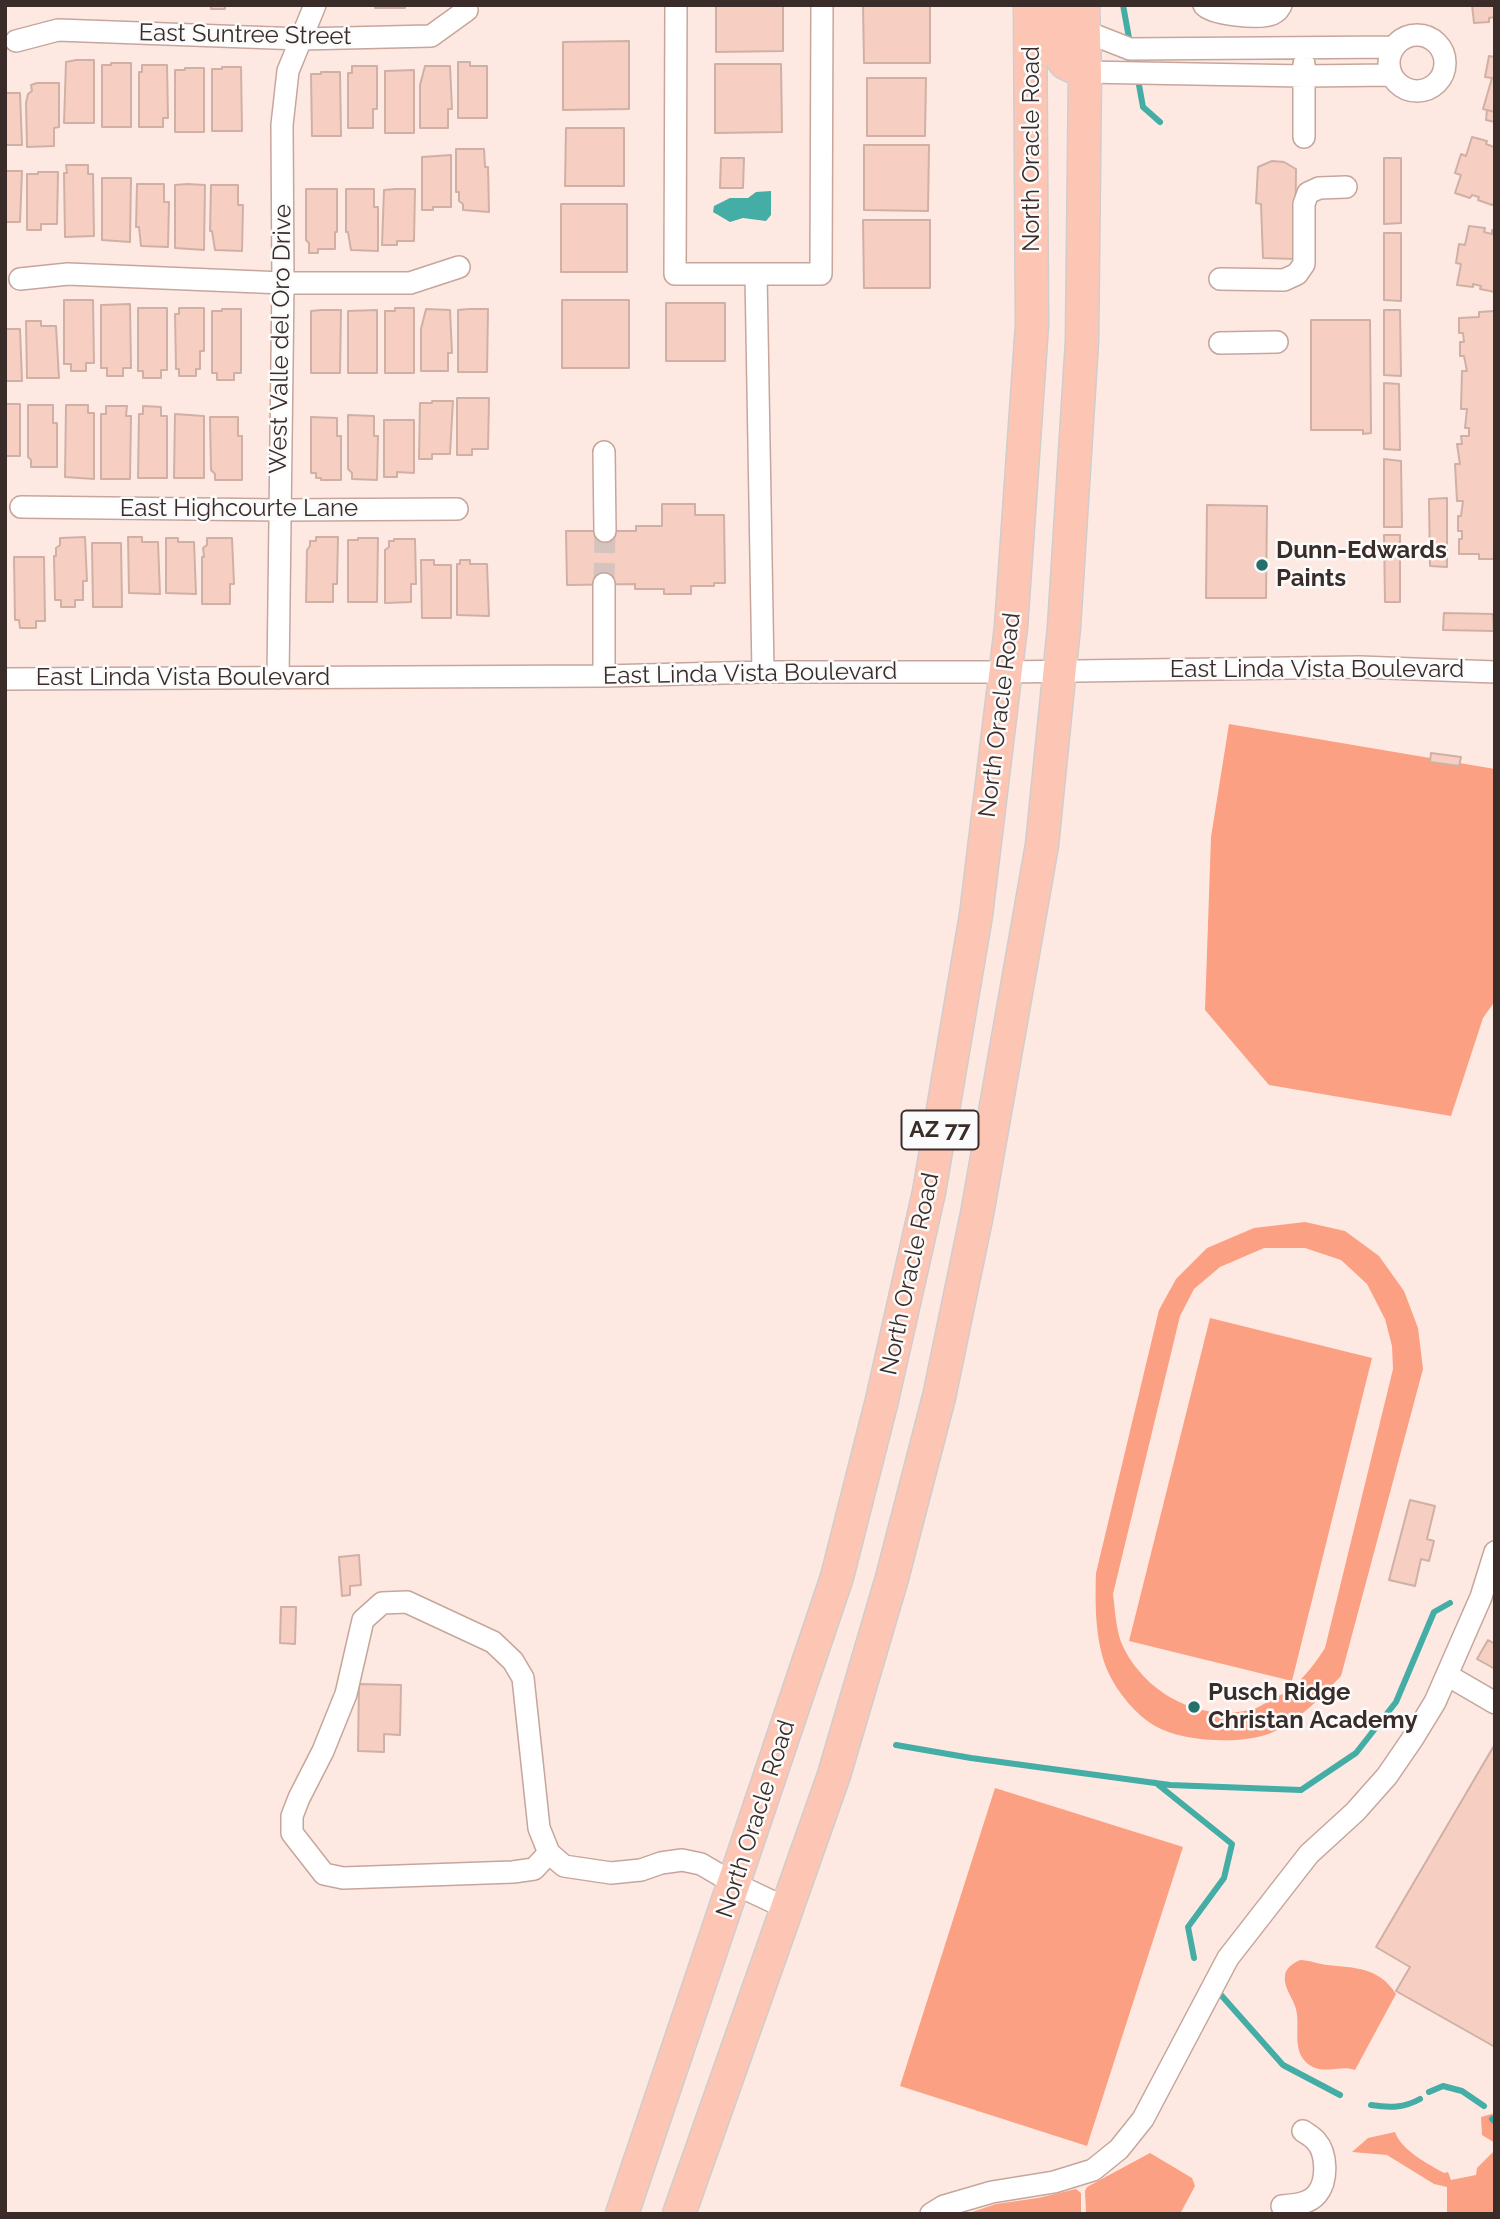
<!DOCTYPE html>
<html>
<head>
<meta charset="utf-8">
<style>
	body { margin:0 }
	#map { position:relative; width:1500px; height:2219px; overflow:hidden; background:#fde9e2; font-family:Raleway,sans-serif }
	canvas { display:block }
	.frame { position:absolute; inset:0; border:7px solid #3a2d29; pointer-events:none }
</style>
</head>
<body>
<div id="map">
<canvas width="1500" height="2219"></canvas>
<div class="frame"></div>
</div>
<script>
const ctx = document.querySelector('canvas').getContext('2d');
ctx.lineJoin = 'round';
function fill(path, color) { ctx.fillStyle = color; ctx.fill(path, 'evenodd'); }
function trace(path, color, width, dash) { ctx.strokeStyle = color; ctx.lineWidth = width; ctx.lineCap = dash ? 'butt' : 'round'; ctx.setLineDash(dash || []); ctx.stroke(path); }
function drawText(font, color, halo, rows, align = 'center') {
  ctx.font = font + ' Raleway,sans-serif'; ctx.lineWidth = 5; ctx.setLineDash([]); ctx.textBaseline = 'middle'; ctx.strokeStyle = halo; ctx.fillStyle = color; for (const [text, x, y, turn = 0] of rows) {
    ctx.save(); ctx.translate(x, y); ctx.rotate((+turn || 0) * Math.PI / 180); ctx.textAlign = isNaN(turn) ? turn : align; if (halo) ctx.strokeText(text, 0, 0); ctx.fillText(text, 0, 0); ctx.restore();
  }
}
const green = new Path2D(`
	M1229,724L1495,769V1001L1483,1018L1451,1116L1269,1085L1205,1010L1211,837Z
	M1305,1222L1345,1231L1379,1256L1404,1291L1418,1328L1423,1369L1341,1676C1319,1699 1300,1720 1271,1733C1241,1745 1183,1742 1155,1726C1135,1714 1119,1694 1109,1674C1095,1644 1095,1606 1096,1573L1159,1310L1176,1279L1207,1248L1254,1228ZM1264,1248H1305L1341,1260L1367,1284L1385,1319L1392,1346L1393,1369L1325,1648C1308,1674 1296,1688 1268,1702C1263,1704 1258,1708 1253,1709C1200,1724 1142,1692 1121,1642C1116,1628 1115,1610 1113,1594L1180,1316L1194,1289L1220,1267Z
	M1210,1318L1372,1358L1292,1681L1129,1641Z
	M995,1788L1183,1847L1087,2146L900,2086Z
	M1300,1960C1309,1960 1318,1964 1327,1965C1355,1968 1379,1967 1396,1994L1355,2070C1340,2064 1324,2076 1308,2064C1290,2049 1302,2025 1295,2006C1292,1997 1283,1986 1285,1975C1286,1968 1293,1963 1300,1960Z
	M1495,2113V2143L1482,2135L1481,2117Z
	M1395,2132C1401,2150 1428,2164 1444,2173L1448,2172L1451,2180L1476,2175L1477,2168L1495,2150V2214H1447V2187L1434,2184L1387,2155L1352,2152L1368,2138Z
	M1150,2153L1192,2178L1195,2186L1180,2214H1086L1085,2191L1087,2187Z
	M1076,2189L1081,2193V2214H966L996,2204L1038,2198Z`);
const water = new Path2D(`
	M771,191V215L766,221L743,218L730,222L713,212L714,206L730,198H748L756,192Z`);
const stream = new Path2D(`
	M1123,5L1129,38
	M1139,85L1143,107L1160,122
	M896,1745L971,1758L1170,1785L1301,1790L1356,1753L1396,1702L1434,1612L1450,1603
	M1156,1783L1232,1844L1224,1878L1188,1927L1194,1958
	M1221,1995L1283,2065L1340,2095
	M1429,2092L1443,2086L1462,2091L1484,2106
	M1371,2105C1390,2108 1404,2108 1420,2099
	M1492,2119L1495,2122`);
const building = new Path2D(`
	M211,5H225V9H211Z
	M375,5H405V8H375Z
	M716,5H783V51L716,52Z
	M863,5H930V63H864Z
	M1472,5H1495V17L1489,18V22L1474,23Z
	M629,41V109L563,110V42Z
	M1489,56L1495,57V112L1483,109L1492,78L1485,77Z
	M76,60H94V123H64L66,62Z
	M458,62H470V66H487V118H458Z
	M111,63H131V127H102V65H111Z
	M715,64H781L782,132L715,133Z
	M142,65H167L168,118H163V127H139V72H142Z
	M352,66H377V109H373V128H348V73H352Z
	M425,66H450L452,109H448V128H420V85Z
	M222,67H241L242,131H212V69H222Z
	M185,68H204V132H175V70H185Z
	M414,70V133H385V71Z
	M321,72H340L341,136H312L311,74H321Z
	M867,78H926L925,136H867Z
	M37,83H59V127L54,128V146L27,147L26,103L28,94L32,91L31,85Z
	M5,93H20L22,145H5Z
	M1487,110L1495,112V122L1486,120Z
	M566,128H624V186H565Z
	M1472,137L1487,141L1486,144L1494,147L1495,144V202L1492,205L1478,200L1479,197L1472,195L1470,198L1455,193L1461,175L1455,173L1461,154L1466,156Z
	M864,145H929L928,211L864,210Z
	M456,149H484L485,167H488L489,212L463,210V204L459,201V192H456Z
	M451,155V207H433V210H422V157Z
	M721,158H744L743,188H720Z
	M1384,158H1401V223L1384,224Z
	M1272,161L1284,162L1296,169L1295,259L1263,258L1261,204L1256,203L1258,167Z
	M66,165H88V174H93L94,236L65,237L64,173H67Z
	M5,171H22L20,222H5Z
	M38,172H58L57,224H41V230H27V174H38Z
	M102,178H131L130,242L102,240Z
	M137,184H164V202H169L168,247L141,246L139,227H136Z
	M187,184L205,185L204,250L175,248V185Z
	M211,185H238V205H243L242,251L215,250L212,231H210Z
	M306,189H337V232H335V249H318V253H309V243L306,240Z
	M346,189H374V207H378V251L351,250L348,232H346Z
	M395,189H415L414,241H397V245H382L384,190Z
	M561,204H627V272H561Z
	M863,220H930V288H864Z
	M1469,226L1485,228L1484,232L1492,234V230L1495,231V292L1480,289L1481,286L1473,284V287L1457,285L1461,264L1456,263L1459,244L1465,245Z
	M1384,233H1401V301L1384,300Z
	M64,300H93L94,363H86V371H71V364H64Z
	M562,300H629V368H562Z
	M666,303H725V361H666Z
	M130,304L131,368H123V376H107V368H101V305Z
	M138,308H167V370H161V378H143V371H138Z
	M179,308H204V351H200V369H196V376H179V369H176L175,314H179Z
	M395,308H414V373H385V311H395Z
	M222,309H241V373H234V380H217V373H212V311H222Z
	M426,309L450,310L452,353H448V371H421V329Z
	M469,309H488L487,372H458V310Z
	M321,310H341L340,373H311V311Z
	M377,310V373H348V311Z
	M1384,310H1400L1401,376L1384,375Z
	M1495,311V559H1479V554H1459V539H1462V531H1458V516H1461L1463,501H1457L1455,464H1460L1457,444H1462L1461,436H1469V428H1465L1467,409H1461L1462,371H1467L1464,356H1460V342H1464L1463,333H1459V318L1479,317V312Z
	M1311,320H1370L1371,433L1363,434V430H1311Z
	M26,321H41V326H56L59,378H27Z
	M5,329H20L22,381H5Z
	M1384,383L1399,384L1400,450L1384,449Z
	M457,398H489L488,449H472V455H457Z
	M432,401H453L450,454H432V459H419L420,403H432Z
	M5,404H20V456H5Z
	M28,405H53V423H57V467H31V460L28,457Z
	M66,405H88V413H94V479L65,477Z
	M106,406H127L126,416H131L130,479H101V414H106Z
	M143,406L161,407V416H167V478H138L139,414H143Z
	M175,414L204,416V478H174Z
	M348,415L374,416V436H378L377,480L352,479V473L348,469Z
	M210,417H238V436H242V480H215V474L211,470Z
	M311,417L337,418V436H341V480H321V478H316V473H311Z
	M384,420H414V473L397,472V477H384Z
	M1384,459L1401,461L1402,527H1384Z
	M1447,498V567L1430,566L1429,499Z
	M662,504H695V515H724L725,583H714V586H691V594H664V589H635V584L567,585L566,531H636V526H662Z
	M1207,505L1267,506L1266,598H1206Z
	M1384,535H1400V602H1385Z
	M85,537L87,581H83V600H75V607H61V600H55L54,556H56V548L60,545V538Z
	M128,537H142V542H158L160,594L129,593Z
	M316,537H338L337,584H333V602H306L307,550L310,546V541H316Z
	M166,538H178V542H194L196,594L166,593Z
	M207,538H232L234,584H230V604H202V557H204L203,548L207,545Z
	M358,538H378L377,602H348V540H358Z
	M394,539H415L416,584H411V602L385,603V550L389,547V541H394Z
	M92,543H121L122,607H93Z
	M14,557H44L45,621H36V628H20L19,620H15Z
	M421,560H434V565H451V618H422Z
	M460,560H470V564H487L489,616L457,615V564H460Z
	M1444,613L1493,614L1494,631L1443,630Z
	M1431,753L1461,757L1459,766L1430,762Z
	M1410,1500L1435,1506L1427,1539L1434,1541L1429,1561L1421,1559L1415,1586L1389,1580Z
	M359,1555L361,1585L350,1586V1595L342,1596L339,1557Z
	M281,1607H296L295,1644L280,1643Z
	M1488,1640L1495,1644V1669L1477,1659Z
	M359,1684L401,1685L400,1735L384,1734V1752L358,1751Z
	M1495,1744V2047L1396,1991L1410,1967L1376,1947Z`);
const minorTunnel = new Path2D(`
	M604,584L605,531`);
const minor = new Path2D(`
	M676,5L675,274H821L822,5
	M1204,5C1212,15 1260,19 1272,14C1278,11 1278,10 1281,5
	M1084,31L1130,49L1394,47
	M1389 63a28 28 0 1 1 56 0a28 28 0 1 1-56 0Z
	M16,41L58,30L301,39L431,36L467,10
	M1304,64V137
	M1085,72L1304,76L1391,75
	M756,274L763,672
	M20,279L68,274L283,283H410L459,267
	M1220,279L1284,280L1297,274L1304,264V204L1308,193L1319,188L1346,187
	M1220,343L1277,342
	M604,452L605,531
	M21,507L280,510L457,509
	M604,584V676
	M278,678L283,283L282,125L288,71L315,5
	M5,679L604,676L763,672H1006L1360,667L1495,672
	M1447,1675L1495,1703
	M549,1853L534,1869L513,1872L343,1878L324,1874L292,1833V1816L299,1798L323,1751L346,1694L363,1620L382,1603L407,1602L493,1642L513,1661L523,1678L539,1828L549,1853L564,1866L611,1873L641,1870L661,1863L682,1860L701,1864L735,1884L786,1908
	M1282,2206C1294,2205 1309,2204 1317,2194C1328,2181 1327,2153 1316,2141C1313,2137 1307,2134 1303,2131
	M931,2214L944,2206L992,2192L1054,2182L1093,2170L1119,2149L1143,2119L1228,1958L1309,1854L1355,1812L1387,1776L1413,1738L1435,1702L1481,1597L1495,1552`);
const highway = new Path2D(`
	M1052,5L1057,51L1065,63L1085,72
	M622,2214L837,1577L882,1400L929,1192L976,915L1011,627L1032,325L1030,5
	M679,2214L834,1775L892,1578L939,1397L977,1214L1042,845L1064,627L1082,341L1085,72L1083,5`);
const markers = [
	[1262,565,7,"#26706b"],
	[1194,1707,7,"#26706b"]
];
const shields = [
	[940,1130,77]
];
const shieldNames = [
	["AZ 77",940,1130]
];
const streetNames = [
	["East Suntree Street",245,35,1],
	["North Oracle Road",1032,149,-90],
	["West Valle del Oro Drive",281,339,-89],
	["East Highcourte Lane",239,509],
	["East Linda Vista Boulevard",1317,670],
	["East Linda Vista Boulevard",750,674,-1],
	["East Linda Vista Boulevard",183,678],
	["North Oracle Road",1000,715,-83],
	["North Oracle Road",910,1274,-78],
	["North Oracle Road",756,1819,-72]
];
const poiNames = [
	["Dunn-Edwards",1276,551],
	["Paints",1276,579],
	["Pusch Ridge",1208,1693],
	["Christan Academy",1208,1721]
];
fill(green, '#fba082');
fill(water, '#43ada6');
trace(stream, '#43ada6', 6);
fill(building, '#f6cfc2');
trace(building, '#d0b0a5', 2);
trace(minorTunnel, '#d6c3bd', 21, [21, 10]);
trace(minor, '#c6a69b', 24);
trace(highway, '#d0cdcc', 35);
trace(minor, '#fff', 21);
trace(highway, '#fdc6b4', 32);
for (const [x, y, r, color] of markers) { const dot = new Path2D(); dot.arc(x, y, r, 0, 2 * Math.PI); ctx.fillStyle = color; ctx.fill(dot); trace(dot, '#fbfbfb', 2.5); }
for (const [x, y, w] of shields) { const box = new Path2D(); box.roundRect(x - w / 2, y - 19.5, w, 39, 5); ctx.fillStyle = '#fbfbfb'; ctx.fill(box); trace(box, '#3a2d29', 2); }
drawText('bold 23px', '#3a2d29', null, shieldNames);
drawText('24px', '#3a2d29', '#fbfbfb', streetNames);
drawText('bold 24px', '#3a2d29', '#fbfbfb', poiNames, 'left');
</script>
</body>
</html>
